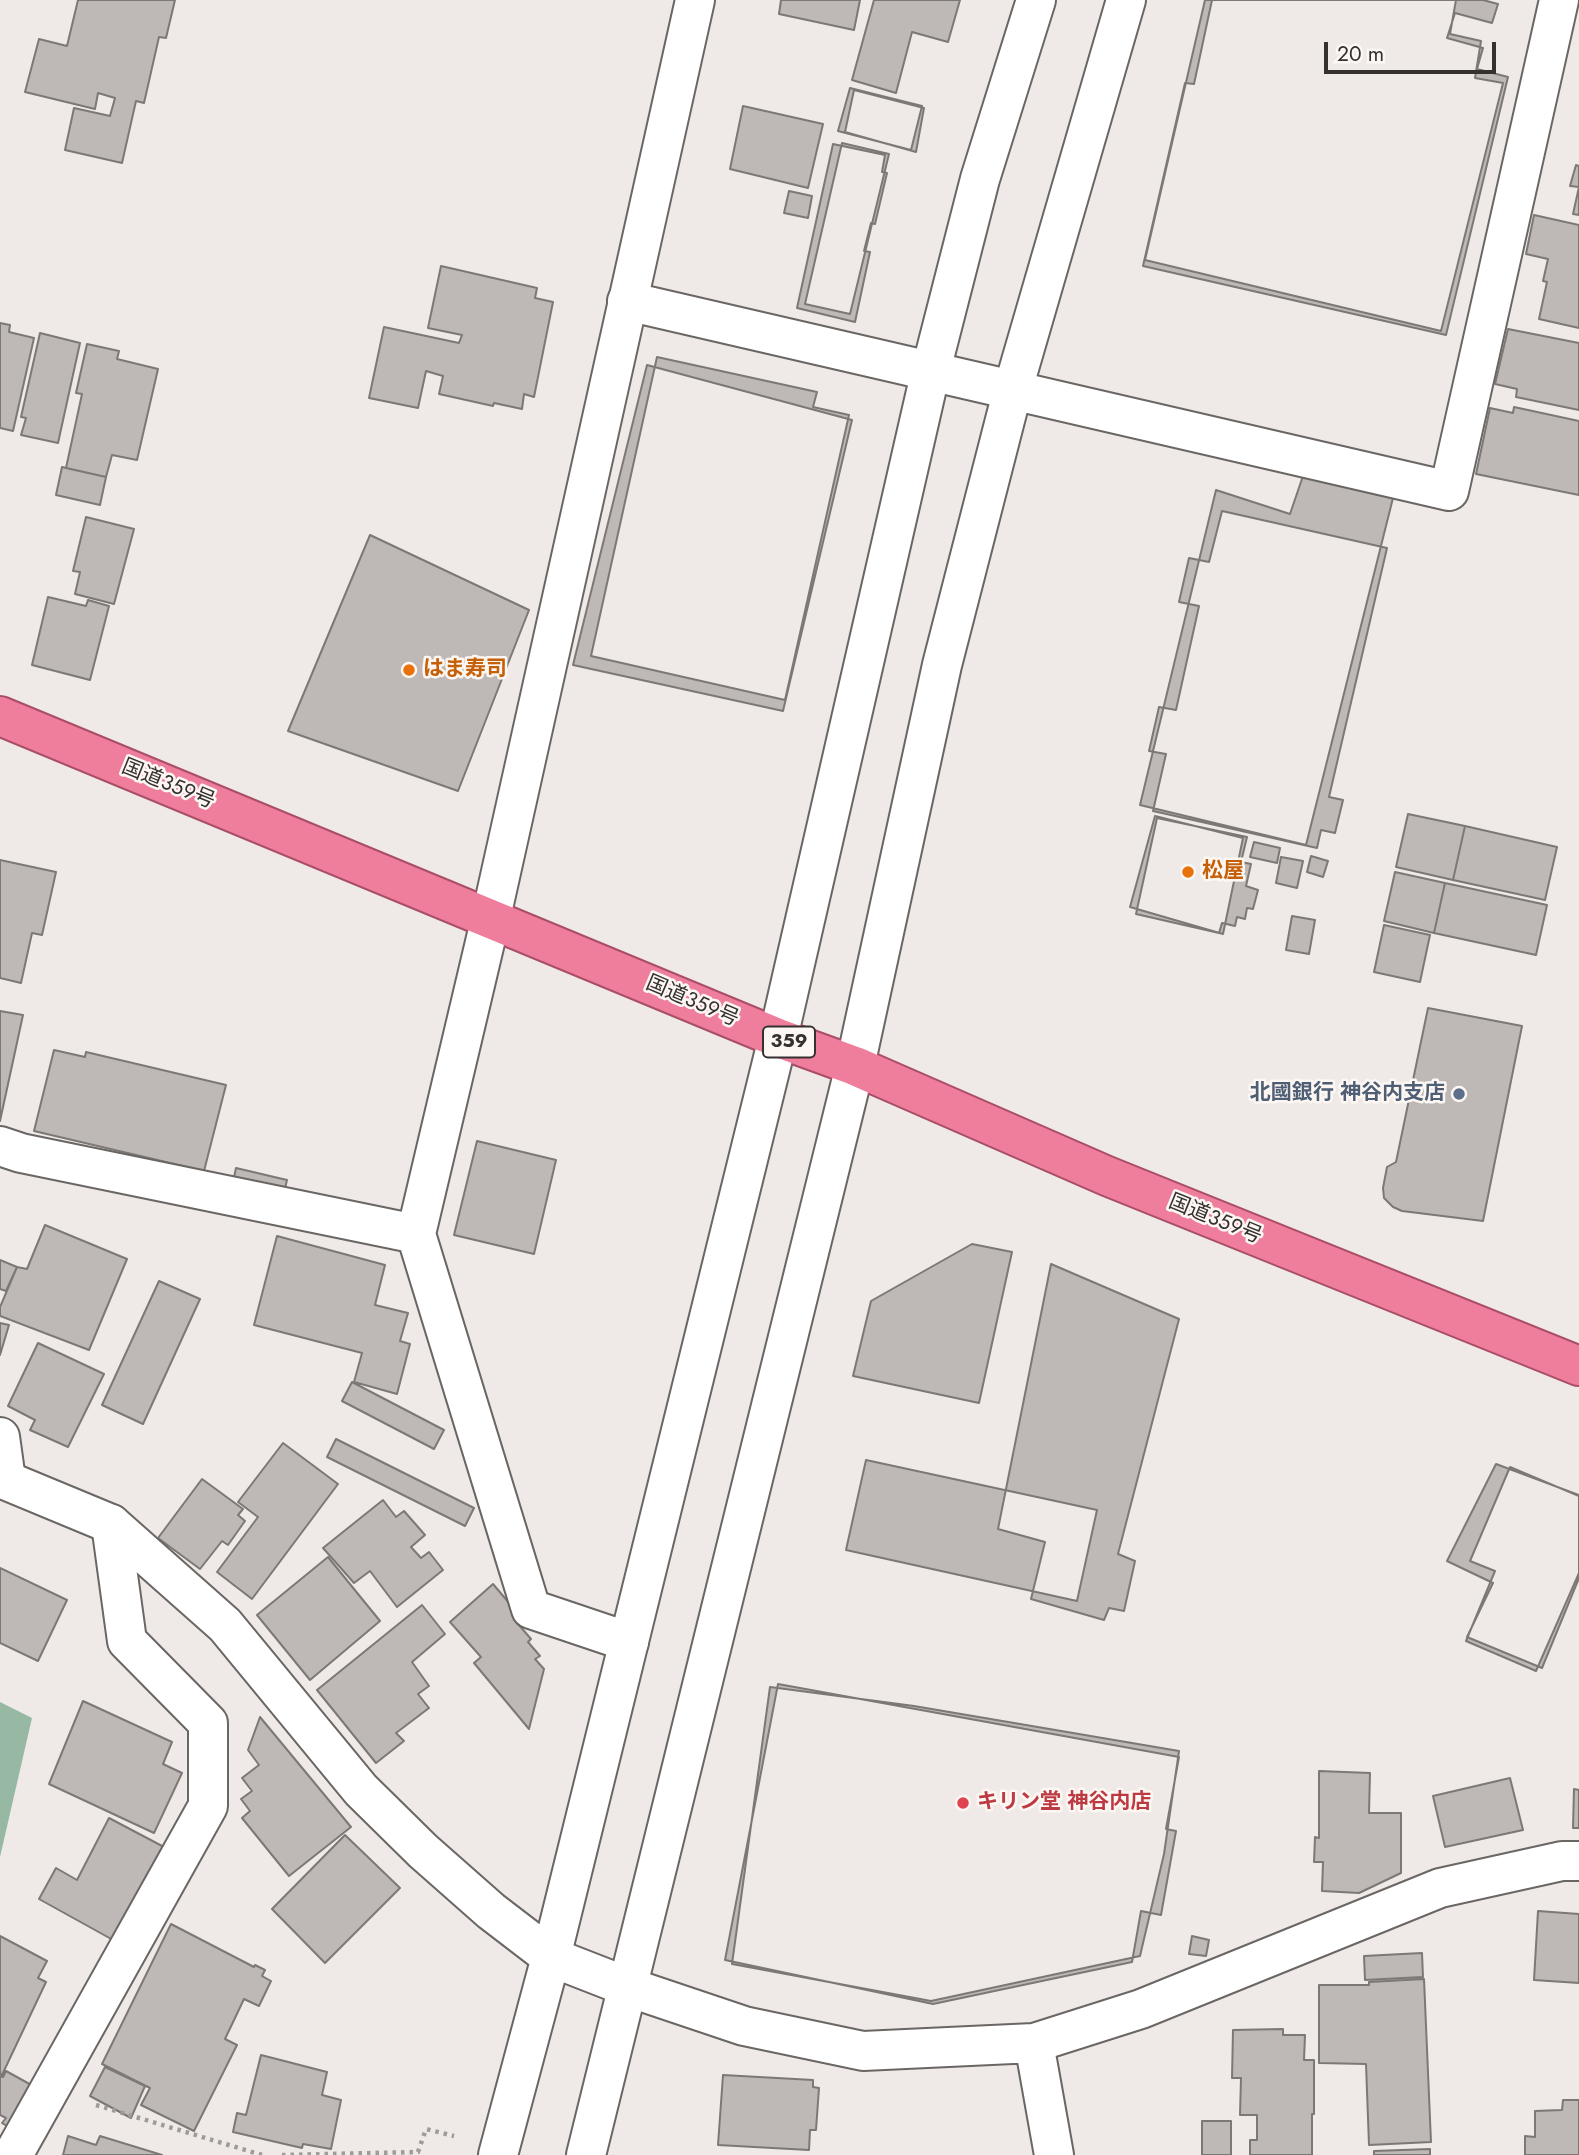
<!DOCTYPE html>
<html>
<head>
<meta charset="utf-8">
<style>
	body { margin:0 }
	#map { position:relative; width:1579px; height:2155px; overflow:hidden; background:#efeae7; font-family:Jost,sans-serif }
	canvas { display:block }
	.scale { position:absolute; left:1324px; top:42px; width:172px; height:32px; box-sizing:border-box; border:4px solid #343130; border-top:0; padding-left:9px; font-size:21px; line-height:24px; white-space:nowrap; color:#343130; -webkit-text-stroke:5px #fdf7f4; paint-order:stroke }
</style>
</head>
<body>
<div id="map">
<canvas width="1579" height="2155"></canvas>
<div class="scale">20 m</div>
</div>
<script>
const ctx = document.querySelector('canvas').getContext('2d');
ctx.lineJoin = 'round';
function fill(path, color) { ctx.fillStyle = color; ctx.fill(path, 'evenodd'); }
function trace(path, color, width, dash) { ctx.strokeStyle = color; ctx.lineWidth = width; ctx.lineCap = dash ? 'butt' : 'round'; ctx.setLineDash(dash || []); ctx.stroke(path); }
function drawText(font, color, halo, rows, align = 'center') {
  ctx.font = font + ' Jost,"Noto Sans JP",sans-serif'; ctx.lineWidth = 5; ctx.setLineDash([]); ctx.textBaseline = 'middle'; ctx.strokeStyle = halo; ctx.fillStyle = color; for (const [text, x, y, turn = 0] of rows) {
    ctx.save(); ctx.translate(x, y); ctx.rotate((+turn || 0) * Math.PI / 180); ctx.textAlign = isNaN(turn) ? turn : align; if (halo) ctx.strokeText(text, 0, 0); ctx.fillText(text, 0, 0); ctx.restore();
  }
}
const forest = new Path2D(`
	M0,1702L32,1718L0,1857Z`);
const building = new Path2D(`
	M78,0H175L166,38L159,37L144,103L136,101L122,163L65,150L74,108L110,116L115,98L98,93L95,109L25,92L39,39L67,46Z
	M781,0H860L854,30L779,14Z
	M874,0H960L948,42L912,32L896,93L852,80Z
	M1205,0H1456L1450,34L1481,41L1475,78L1503,83L1441,331L1145,260Z
	M1212,0H1483L1498,4L1492,23L1455,13L1447,38L1483,48L1477,69L1508,77L1446,335L1143,266L1185,83L1194,84Z
	M850,88L922,106L911,150L838,131Z
	M854,90L924,108L916,152L845,132Z
	M743,106L823,124L808,188L730,169Z
	M842,143L889,154L850,314L805,304Z
	M833,144L885,155L882,172L887,173L875,224L871,223L864,251L870,252L855,322L797,308Z
	M1576,165L1579,166V215L1573,214L1579,187L1570,186Z
	M789,191L812,196L808,218L784,213Z
	M1534,215L1579,225V328L1539,319L1547,282L1543,281L1548,259L1526,254Z
	M441,266L537,288L535,298L553,302L534,397L524,394L522,409L494,403L493,406L439,394L443,376L426,371L418,408L369,398L384,327L459,343L462,335L428,328Z
	M0,323L10,325L9,332L34,338L13,431L0,428Z
	M1508,329L1579,343V410L1516,397L1517,389L1495,384Z
	M40,333L80,343L58,443L21,435L26,418L21,417Z
	M87,344L119,351L117,359L158,369L137,460L112,455L106,477L66,468L82,394L76,393Z
	M657,357L817,392L813,407L849,415L785,700L591,656Z
	M647,365L852,420L783,711L573,665Z
	M1514,407L1579,421V495L1476,474L1490,408L1513,413Z
	M62,467L106,477L100,505L56,495Z
	M1305,470L1394,494L1306,845L1140,805L1216,490L1290,514Z
	M1222,511L1387,548L1329,797L1343,800L1335,833L1321,830L1317,848L1153,811L1166,754L1149,751L1159,707L1176,710L1199,606L1179,602L1189,558L1209,562Z
	M86,517L134,529L114,604L75,594L80,572L73,571Z
	M370,535L529,610L458,791L288,731Z
	M48,597L86,606L88,600L109,606L90,680L32,665Z
	M1408,814L1465,826L1453,880L1396,867Z
	M1155,816L1243,838L1223,934L1130,907Z
	M1157,818L1247,837L1241,862L1251,864L1246,886L1258,890L1253,909L1247,908L1245,919L1237,917L1235,926L1222,923L1219,933L1136,914Z
	M1465,826L1557,847L1545,900L1453,880Z
	M1254,842L1280,848L1277,863L1250,857Z
	M1311,856L1328,861L1323,877L1307,872Z
	M1281,857L1303,861L1297,888L1276,883Z
	M0,860L56,872L42,935L32,933L21,983L0,978Z
	M1395,872L1445,883L1434,933L1384,921Z
	M1445,883L1547,905L1536,955L1434,933Z
	M1292,916L1315,920L1309,954L1286,950Z
	M1384,925L1430,935L1420,982L1374,972Z
	M1428,1008L1522,1026L1483,1221L1402,1211L1393,1207L1384,1198L1383,1188L1387,1167L1396,1162Z
	M0,1011L23,1015L0,1121Z
	M54,1050L85,1057L86,1052L226,1085L204,1171L34,1131Z
	M477,1141L556,1160L534,1254L454,1235Z
	M236,1168L287,1180L284,1193L233,1182Z
	M45,1225L127,1259L89,1350L0,1316V1307L17,1267L27,1269Z
	M277,1236L385,1265L375,1305L408,1313L400,1341L410,1344L397,1394L354,1382L362,1353L254,1325Z
	M972,1244L1012,1252L979,1403L853,1376L871,1301Z
	M0,1260L17,1267L6,1291L0,1289Z
	M1051,1264L1179,1319L1118,1554L1135,1561L1124,1611L1109,1608L1104,1620L1031,1599L1045,1542L998,1529Z
	M159,1281L200,1299L143,1424L102,1405Z
	M0,1323L9,1325L0,1355Z
	M38,1343L104,1374L68,1447L30,1430L35,1420L8,1406Z
	M352,1382L444,1430L434,1449L342,1401Z
	M336,1439L474,1508L465,1526L327,1457Z
	M283,1443L338,1484L252,1599L217,1572L258,1517L238,1502Z
	M866,1460L1097,1510L1077,1601L846,1550Z
	M1496,1464L1579,1495V1578L1542,1668L1467,1637L1493,1583L1447,1561Z
	M1510,1467L1579,1496V1573L1536,1671L1466,1641L1495,1571L1470,1561Z
	M202,1479L243,1509L238,1515L245,1521L228,1545L222,1541L200,1569L158,1538Z
	M383,1500L396,1517L404,1511L425,1535L411,1547L421,1558L429,1552L443,1570L397,1607L370,1571L354,1583L323,1548Z
	M328,1557L380,1621L310,1680L257,1615Z
	M0,1568L67,1600L38,1661L0,1643Z
	M493,1584L515,1610L521,1623L519,1625L531,1639L528,1642L540,1656L535,1659L544,1669L529,1729L474,1663L481,1657L450,1622Z
	M422,1605L445,1634L412,1662L429,1686L418,1694L429,1708L396,1733L404,1741L376,1763L317,1690Z
	M778,1684L1179,1757L1166,1829L1176,1831L1161,1915L1141,1911L1132,1962L933,2004L725,1960Z
	M770,1687L914,1706L1179,1751L1164,1854L1140,1956L931,2001L732,1964Z
	M83,1701L172,1742L163,1764L182,1773L154,1833L49,1784Z
	M260,1717L351,1827L289,1876L242,1818L250,1811L241,1799L252,1791L242,1778L259,1765L248,1750Z
	M1319,1771L1370,1773L1369,1813H1401V1873L1359,1893L1322,1891L1323,1862H1314L1315,1837L1319,1838Z
	M1510,1778L1523,1830L1445,1847L1433,1796Z
	M1574,1789L1579,1790V1828H1573Z
	M109,1818L164,1847L113,1940L39,1899L56,1868L77,1880Z
	M345,1835L400,1888L325,1963L272,1909Z
	M1538,1911L1579,1914V1983L1534,1980Z
	M171,1924L254,1967L255,1965L265,1970L262,1976L271,1981L259,2006L244,1999L225,2039L237,2045L194,2131L141,2105L150,2088L102,2064Z
	M0,1936L47,1961L38,1978L46,1982L2,2075L0,2074Z
	M1192,1936L1209,1940L1206,1956L1189,1954Z
	M1422,1953L1423,1977L1365,1980L1364,1956Z
	M1424,1979L1431,2142L1369,2145L1366,2064L1319,2063V1985H1369V1982Z
	M1283,2029V2035H1305L1304,2060H1314V2114H1312V2155H1250V2140H1257V2115H1240L1241,2078H1232L1233,2030Z
	M261,2055L327,2072L322,2095L341,2100L331,2149L303,2144L302,2148L233,2132L237,2113L246,2115Z
	M105,2067L145,2086L131,2118L90,2096Z
	M6,2071L35,2087L12,2129L2,2123L6,2118L0,2115V2076L3,2077Z
	M723,2075L813,2080V2087L819,2088L816,2130H810L809,2150L718,2145Z
	M1563,2100H1579V2155H1525V2136L1535,2137V2111L1562,2110Z
	M1202,2121H1231V2155H1202Z
	M68,2136L96,2145L100,2136L162,2155H63Z
	M1430,2149V2155H1374V2151Z`);
const path = new Path2D(`
	M96,2105L262,2155
	M282,2155L418,2152L426,2129L454,2136`);
const minor = new Path2D(`
	M627,301L1449,491L1559,0
	M491,917L416,1234L531,1609L629,1642
	M0,1146L21,1153L416,1234
	M0,1437L6,1480
	M551,1957L628,1987L744,2026L863,2051L1034,2043L1141,2009L1440,1888L1562,1861H1579
	M1034,2043L1054,2155
	M13,2155L208,1806V1723L127,1641L111,1524`);
const tertiary = new Path2D(`
	M491,917L695,0
	M0,1478L111,1524L225,1625L361,1790L423,1851L491,1911L551,1957
	M498,2155L551,1957L778,1038L931,370L980,179L1036,0
	M586,2155L855,1066L942,665L1013,389L1126,0`);
const trunk = new Path2D(`
	M0,716L778,1038L855,1066L1107,1176L1579,1366`);
const markers = [
	[409,670,7,"#e8710a"],
	[1188,872,7,"#e8710a"],
	[1459,1094,7,"#5c6f8a"],
	[963,1803,7,"#e0444e"]
];
const shields = [
	[789,1042,52]
];
const shieldNames = [
	["359",789,1042]
];
const foodNames = [
	["はま寿司",423,670],
	["松屋",1202,872]
];
const streetNames = [
	["国道359号",168,785,22],
	["国道359号",692,1002,23],
	["国道359号",1215,1220,22]
];
const serviceNames = [
	["北國銀行 神谷内支店",1445,1094]
];
const healthNames = [
	["キリン堂 神谷内店",977,1803]
];
fill(forest, '#97b9a4');
fill(building, '#beb9b6');
trace(building, '#7c7875', 2);
trace(minor, '#6a6663', 42);
trace(tertiary, '#6a6663', 42);
trace(trunk, '#aa4e67', 42);
trace(path, '#9f9b98', 4.5, [3.5, 5]);
trace(minor, '#fff', 38);
trace(tertiary, '#fff', 38);
trace(trunk, '#ee7e9c', 38);
for (const [x, y, r, color] of markers) { const dot = new Path2D(); dot.arc(x, y, r, 0, 2 * Math.PI); ctx.fillStyle = color; ctx.fill(dot); trace(dot, '#fdf7f4', 2.5); }
for (const [x, y, w] of shields) { const box = new Path2D(); box.roundRect(x - w / 2, y - 15.5, w, 31, 5); ctx.fillStyle = '#fdf7f4'; ctx.fill(box); trace(box, '#343130', 2); }
drawText('bold 19px', '#343130', null, shieldNames);
drawText('bold 21px', '#c56008', '#fdf7f4', foodNames, 'left');
drawText('21px', '#343130', '#fdf7f4', streetNames);
drawText('bold 21px', '#4e5e75', '#fdf7f4', serviceNames, 'right');
drawText('bold 21px', '#be3a42', '#fdf7f4', healthNames, 'left');
</script>
</body>
</html>
